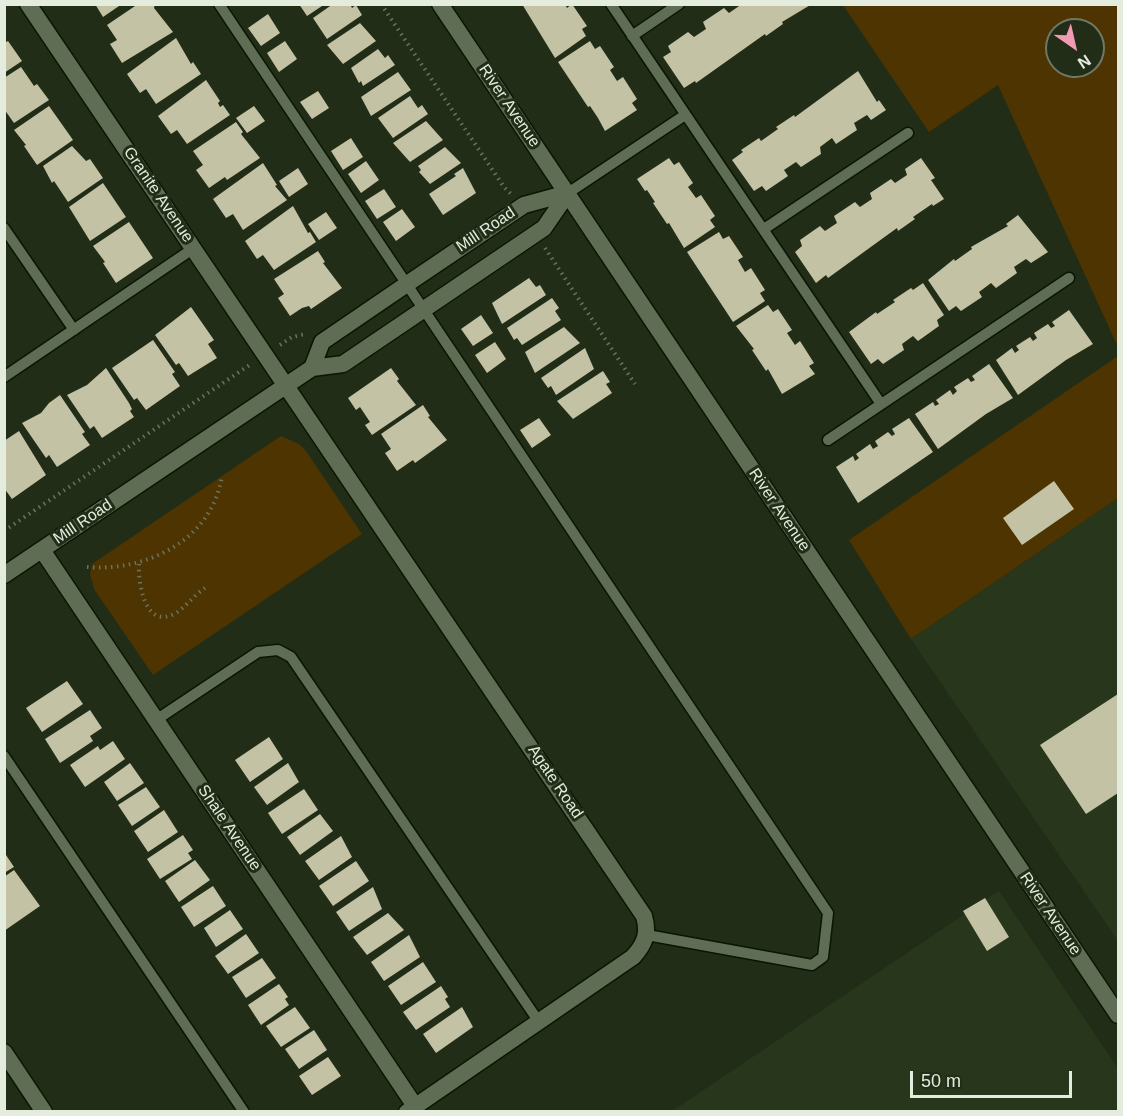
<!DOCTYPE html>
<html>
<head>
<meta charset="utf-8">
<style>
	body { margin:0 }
	#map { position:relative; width:1123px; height:1116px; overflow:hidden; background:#222d17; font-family:Arial,sans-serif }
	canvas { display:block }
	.frame { position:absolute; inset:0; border:6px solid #e4ecde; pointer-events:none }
	.north { position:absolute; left:1045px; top:18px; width:60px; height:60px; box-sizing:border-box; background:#222d17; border:2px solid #707967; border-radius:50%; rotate:146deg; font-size:16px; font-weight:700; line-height:24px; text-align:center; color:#e4ecde }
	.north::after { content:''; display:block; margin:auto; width:21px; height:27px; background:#f19ab3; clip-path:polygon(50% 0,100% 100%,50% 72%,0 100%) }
	.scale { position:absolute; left:910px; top:1071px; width:162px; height:27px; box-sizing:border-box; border:3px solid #e4ecde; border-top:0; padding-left:8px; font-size:18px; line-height:21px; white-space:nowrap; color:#e4ecde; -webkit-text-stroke:4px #222d17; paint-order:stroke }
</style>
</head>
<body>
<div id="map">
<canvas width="1123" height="1116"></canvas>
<div class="frame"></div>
<div class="north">N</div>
<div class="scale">50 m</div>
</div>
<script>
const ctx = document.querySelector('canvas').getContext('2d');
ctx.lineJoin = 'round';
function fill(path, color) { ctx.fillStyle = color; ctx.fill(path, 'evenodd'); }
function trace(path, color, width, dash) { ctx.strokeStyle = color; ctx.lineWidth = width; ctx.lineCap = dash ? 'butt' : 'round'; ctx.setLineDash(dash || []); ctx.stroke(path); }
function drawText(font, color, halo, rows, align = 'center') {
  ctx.font = font + ' Arial,sans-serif'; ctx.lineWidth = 6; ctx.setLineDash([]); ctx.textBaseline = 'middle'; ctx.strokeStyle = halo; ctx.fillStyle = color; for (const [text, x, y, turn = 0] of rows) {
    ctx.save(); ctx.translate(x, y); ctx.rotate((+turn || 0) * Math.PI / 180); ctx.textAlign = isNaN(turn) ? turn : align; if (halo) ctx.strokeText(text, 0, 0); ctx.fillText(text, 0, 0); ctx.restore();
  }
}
const built = new Path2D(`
	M1118,498V941L911,639Z
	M999,891L1118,1069V1111L671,1112Z`);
const green = new Path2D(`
	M843,5H1118V347L998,85L929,132ZM1057,30H1093V66H1057Z
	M1118,356V498L911,639L849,540Z
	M281,436L299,444L306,451L362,534L153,675L94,589L90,574L92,564Z`);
const building = new Path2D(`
	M95,4H122L103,17Z
	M138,4H155L154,8L173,32L122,63L110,44L117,40L107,25Z
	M299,4H325L307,16Z
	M333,4H350L352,8L356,5L362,15L327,39L313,18Z
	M522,4H565L567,8L572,4L587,26L582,29L586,36L555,58Z
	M742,4H812L782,22L783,24L766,36L765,34L696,83L695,81L684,88L663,57L671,52L668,46L688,32L694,37L706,29L703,22L724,8L729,13Z
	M268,14L280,33L261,46L248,28Z
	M360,23L376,41L343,64L327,45Z
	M176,38L191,64L193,62L201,74L156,104L146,89L140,93L127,74Z
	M8,41L22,61L4,73V43Z
	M285,41L297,59L279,72L267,53Z
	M590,41L595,49L600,46L614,67L610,70L617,81L623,77L637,99L632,103L637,110L605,131L598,118L590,106L588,107L558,62Z
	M378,49L385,58L388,55L395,65L363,86L361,81L359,83L351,68Z
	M21,67L34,86L37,84L49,100L14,123L4,109V78Z
	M858,71L877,102L879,100L886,110L871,120L867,115L854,123L857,130L836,144L832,138L820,147L821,154L801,167L796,162L784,170L788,176L766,191L762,186L754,191L732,160L743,152L741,150L759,138L761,141L778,129L776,127L794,115L795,117Z
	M398,72L411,90L371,116L361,97Z
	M206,80L220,101L218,103L220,107L223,105L230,115L187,144L177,130L171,134L158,116Z
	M318,91L329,108L312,119L300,102Z
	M410,96L418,108L422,105L428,114L393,138L378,118Z
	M49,106L73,140L37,165L24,146L26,145L14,130Z
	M254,106L265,121L247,133L236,118Z
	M426,121L443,140L410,162L393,143Z
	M236,122L243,132L241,134L260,158L227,180L225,177L209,188L196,170L203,165L193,151Z
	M351,138L363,157L343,170L331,151Z
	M72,146L86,161L90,159L103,178L68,202L54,181L52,183L43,166Z
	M445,147L461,163L430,184L419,172L421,170L418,166Z
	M669,158L674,165L679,162L693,183L688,187L696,198L701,195L715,216L710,220L715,227L684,248L669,223L667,224L653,203L655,202L647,190L645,191L637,179Z
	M921,158L935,178L931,180L944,199L933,206L932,204L913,217L915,219L898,231L897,228L828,278L826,275L816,283L795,252L802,246L800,240L820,226L825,231L837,223L834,216L855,202L860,207L872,199L870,193L891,179L895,183L907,175L905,169Z
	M366,161L379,180L361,193L348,174Z
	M263,163L277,185L275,186L287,200L243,230L233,214L226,218L213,199Z
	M298,168L308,184L289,197L279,181Z
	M463,168L476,193L443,215L429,194L456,176L454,174Z
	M103,183L126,217L90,241L69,207Z
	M384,189L396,207L377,219L365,201Z
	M293,206L308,233L310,232L316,242L274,270L263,255L257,259L245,241Z
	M402,209L415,227L396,241L383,222Z
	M326,212L337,228L319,240L308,224Z
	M1018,215L1048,252L1031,263L1026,259L1014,267L1017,273L996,288L991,283L979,292L982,297L961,311L956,306L949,311L928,280L954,259L955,261L972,249L971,247L1008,226L1006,224Z
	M129,222L153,258L116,283L103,263L105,262L93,246Z
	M719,232L723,239L729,236L743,257L738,260L745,272L751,268L765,290L760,293L765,301L733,322L687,252Z
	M318,251L325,262L323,263L342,288L311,309L309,306L302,308L290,316L278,298L284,294L274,279Z
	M529,278L536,287L540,285L546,295L502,324L492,303Z
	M923,283L944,315L937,320L939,326L918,341L913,336L902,344L904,350L883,364L878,359L871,364L849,332L876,312L877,314L895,302L893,300L911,288L913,290Z
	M552,298L559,308L555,311L561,320L522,345L517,338L514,340L507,328Z
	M768,305L773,312L778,309L792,330L787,333L795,345L800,341L814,363L809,366L815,374L782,394L768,369L766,371L752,350L754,349L736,326Z
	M191,307L214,340L208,344L217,358L188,376L179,363L176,365L155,335Z
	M1069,310L1093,344L1066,360L1018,395L996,360L1012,348L1015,353L1019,350L1016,346L1030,337L1033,341L1037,338L1034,333L1048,324L1051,328L1055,326L1052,322Z
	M481,315L493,333L473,346L461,329Z
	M564,327L580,343L535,373L525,352Z
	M153,340L175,372L172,374L180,386L146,410L137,398L134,400L112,368Z
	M495,342L506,359L487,373L475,355Z
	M585,348L594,369L556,395L551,386L548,388L541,378Z
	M989,364L1013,398L986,414L938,449L915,414L933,402L935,406L939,404L936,400L950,390L953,395L957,391L954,387L968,378L971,382L975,380L972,376Z
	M106,368L129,403L132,409L130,411L134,417L102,438L94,426L90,429L67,395L87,385Z
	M391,368L399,379L397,381L416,405L372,435L365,425L370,422L360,407L356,410L348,398Z
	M603,371L610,382L606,384L612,393L573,419L557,401Z
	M60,395L85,432L82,434L90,445L57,467L49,455L46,458L22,423L41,413L49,403Z
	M423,405L430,416L428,417L447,440L415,463L413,460L397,471L385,453L391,449L381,434Z
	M539,418L551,435L532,448L520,430Z
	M909,418L933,452L858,503L836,467L853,456L855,461L859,458L856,454L870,444L873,449L878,446L875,441L888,432L892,436L895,434L892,429Z
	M19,431L46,475L12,499L4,488V441Z
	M1054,481L1074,509L1022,545L1003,518Z
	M67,681L83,704L42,732L26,708Z
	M1118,694V793L1086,814L1040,745Z
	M90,710L102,728L90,736L93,741L60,763L45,739Z
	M269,737L283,759L250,782L235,760Z
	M113,741L125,759L85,787L70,765L98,746L100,750Z
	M130,763L144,783L117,801L104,782Z
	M288,763L299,782L267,805L254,787Z
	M146,787L160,807L132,826L118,805Z
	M304,789L318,810L282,834L268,813Z
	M164,810L178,832L148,852L134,831Z
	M320,814L333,831L300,855L287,837Z
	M183,835L193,850L188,853L192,859L160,879L147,859Z
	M341,836L352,857L319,880L305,861Z
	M4,852L14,867L4,873Z
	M195,860L210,880L179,902L165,881Z
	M356,861L369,881L333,906L319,886Z
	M14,870L40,906L4,931V877Z
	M213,886L226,906L194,927L181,907Z
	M373,887L382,909L349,931L336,912Z
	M985,898L1009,937L987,951L963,911Z
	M230,910L243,929L216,947L204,928Z
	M388,913L404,930L367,955L353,937Z
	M246,934L259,953L228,974L215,956Z
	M409,935L420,957L384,981L371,962Z
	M262,958L276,978L246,998L232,977Z
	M423,962L436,982L401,1005L388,986Z
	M279,984L288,997L285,999L289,1005L261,1025L248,1005Z
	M441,986L448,997L445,999L450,1007L416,1030L403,1012Z
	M295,1007L310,1028L281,1047L266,1026Z
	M462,1007L473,1027L436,1053L423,1034Z
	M314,1030L327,1050L299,1069L285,1049Z
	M328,1057L341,1076L312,1095L299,1076Z`);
const path = new Path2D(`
	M381,4L504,187L511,194
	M545,248L635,384
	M280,345L292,337L305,334
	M4,531L251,364
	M139,564C138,583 145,631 176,613C187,606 194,595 205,588
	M87,567C146,572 213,540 222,475`);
const service = new Path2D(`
	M219,4L828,913L823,957L812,965L647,935
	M611,4L881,404
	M632,36L679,4
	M568,193L685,115
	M4,228L74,330
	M764,229L908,133
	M4,377L194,248
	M828,440L1069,278
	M156,720L258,652L278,650L291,657L539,1022
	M4,756L244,1112`);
const minor = new Path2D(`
	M28,4L644,916C649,933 645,944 633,957L407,1112
	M312,368L322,342L407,284L524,205L568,193
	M42,550L415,1106
	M4,575L312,368L343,364L544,228L568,193
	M4,1052L44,1112`);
const tertiary = new Path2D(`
	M440,4L1118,1015`);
const streetNames = [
	["River Avenue",509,106,56],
	["Granite Avenue",158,195,56],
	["Mill Road",486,230,-34],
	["River Avenue",779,510,56],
	["Mill Road",83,522,-34],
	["Agate Road",555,782,56],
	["Shale Avenue",229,828,56],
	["River Avenue",1050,914,56]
];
fill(built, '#28371b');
fill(green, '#4d3401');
fill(building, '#c3c2a4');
trace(service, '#0b1503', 13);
trace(minor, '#0b1503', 19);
trace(tertiary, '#0b1503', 19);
trace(path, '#6a7461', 4, [1.5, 4.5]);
trace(service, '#606d55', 10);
trace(minor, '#606d55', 16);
trace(tertiary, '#606d55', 16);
drawText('16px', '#e4ecde', '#222d17', streetNames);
</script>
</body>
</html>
